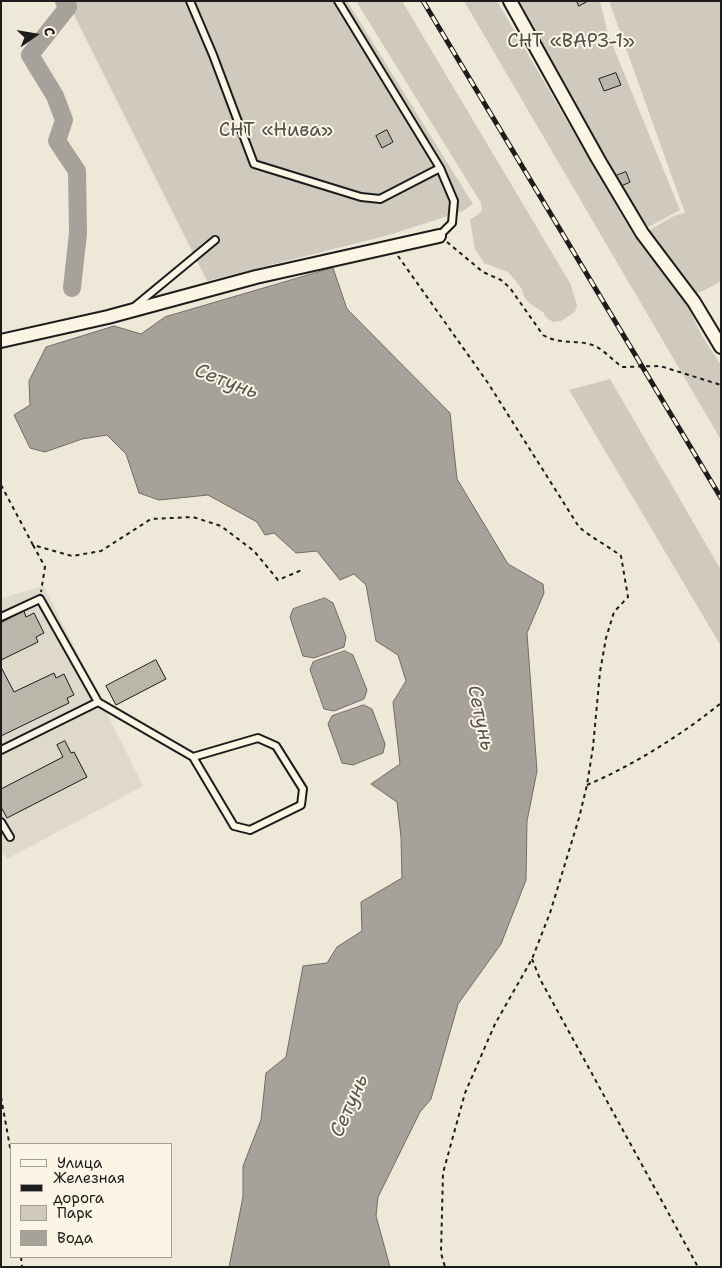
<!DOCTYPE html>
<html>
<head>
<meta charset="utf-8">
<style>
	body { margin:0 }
	#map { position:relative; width:722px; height:1268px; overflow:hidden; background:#eee8d9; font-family:"Shantell Sans",sans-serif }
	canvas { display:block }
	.frame { position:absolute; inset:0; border:2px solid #1c1c1c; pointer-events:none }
	.legend { position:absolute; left:10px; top:1143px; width:162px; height:115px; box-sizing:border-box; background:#fcf5e5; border:1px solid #a29e95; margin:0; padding:6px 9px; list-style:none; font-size:15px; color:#1c1c1c }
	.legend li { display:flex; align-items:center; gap:10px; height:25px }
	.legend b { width:25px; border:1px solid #a29e95 }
	.north { position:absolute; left:10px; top:10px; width:50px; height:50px; -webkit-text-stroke:4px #fcf5e5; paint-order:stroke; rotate:77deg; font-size:14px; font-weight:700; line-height:20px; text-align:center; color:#1c1c1c }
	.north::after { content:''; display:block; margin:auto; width:18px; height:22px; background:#1c1c1c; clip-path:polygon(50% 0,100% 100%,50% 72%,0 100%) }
</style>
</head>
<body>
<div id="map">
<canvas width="722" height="1268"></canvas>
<div class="frame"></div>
<ul class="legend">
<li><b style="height:6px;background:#fcf5e5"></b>Улица</li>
<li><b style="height:6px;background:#1c1c1c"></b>Железная дорога</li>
<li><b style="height:14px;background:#cfcabd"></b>Парк</li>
<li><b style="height:14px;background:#a7a299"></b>Вода</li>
</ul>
<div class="north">С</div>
</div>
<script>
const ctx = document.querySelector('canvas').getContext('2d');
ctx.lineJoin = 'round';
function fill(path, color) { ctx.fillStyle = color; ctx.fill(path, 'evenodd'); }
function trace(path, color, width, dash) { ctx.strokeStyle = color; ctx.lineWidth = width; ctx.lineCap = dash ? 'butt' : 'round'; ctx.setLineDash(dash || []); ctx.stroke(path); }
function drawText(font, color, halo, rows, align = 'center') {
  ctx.font = font + ' "Shantell Sans",sans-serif'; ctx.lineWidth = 4; ctx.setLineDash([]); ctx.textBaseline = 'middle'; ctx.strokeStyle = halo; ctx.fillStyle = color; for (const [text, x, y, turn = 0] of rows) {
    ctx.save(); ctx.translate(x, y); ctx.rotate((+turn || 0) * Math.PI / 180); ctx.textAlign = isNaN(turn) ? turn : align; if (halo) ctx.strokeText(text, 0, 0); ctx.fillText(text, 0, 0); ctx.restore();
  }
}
const built = new Path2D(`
	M44,586L143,786L7,859L1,850V598Z`);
const green = new Path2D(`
	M67,1H347L473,204L463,211L389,235L207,281Z
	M356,1H402L570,283L577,305L575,312L561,321L553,322L547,318L543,312L529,303L524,297L522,289L508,272L484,263L475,249L470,220L482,211L481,203Z
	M464,1H497L635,238L676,215L685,213L609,1H721V281L705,290L690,296L687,304L701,334L721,365V440Z
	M503,1H600L608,34L680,210L637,233Z
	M610,379L721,570V646L569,390Z`);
const water = new Path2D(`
	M333,268L347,309L450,413L457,479L508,564L543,584L544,593L527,633L537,771L527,821L526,880L501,944L458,1004L431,1099L420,1112L378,1197L376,1216L390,1267H229L243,1197V1166L261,1120L266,1073L286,1057L303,966L327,963L337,947L362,931L361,902L402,878L401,837L397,802L371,784L400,764L393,702L406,681L398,655L376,641L366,585L354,574L340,580L317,551L296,553L274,533L265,535L257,522L208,495L159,500L139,493L126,454L107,435L82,439L45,452L30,448L14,415L30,405L29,381L46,347L114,326L141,334L165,317Z
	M325,598L333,603L346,637L344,647L314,658L303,656L290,617L293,609Z
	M345,651L353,655L367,690L364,699L334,711L324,709L310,670L313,662Z
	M364,705L372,709L385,744L383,753L353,765L342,763L328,724L332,716Z`);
const river = new Path2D(`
	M64,1L68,7L30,55L55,96L64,120L57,141L77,171L78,233L72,288`);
const building = new Path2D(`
	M577,1H588L579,6Z
	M616,73L621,85L604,91L599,79Z
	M387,130L393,142L382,148L376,136Z
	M626,172L630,182L617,188L613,177Z
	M24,611L26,617L34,613L44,633L36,637L38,642L1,660V623Z
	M156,660L166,679L116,705L106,686Z
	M1,667L14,692L54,673L56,678L64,674L74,695L67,698L69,703L1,736Z
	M65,741L71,753L74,752L87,777L7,818L1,807V789L63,757L57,745Z`);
const path = new Path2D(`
	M447,242L483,272L501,280L510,288L543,335C557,344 574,340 589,344C602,347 611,359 622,367L660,366L721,385
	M398,256L488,383L579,527C592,538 608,546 621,556L628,597L614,612L606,638L600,672L593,747L587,785L579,818L550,913L532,959L495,1024L465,1093L443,1173L441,1253L445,1267
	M1,485L33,545L72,556L101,551L151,519L193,517L221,526L254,551L278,580L302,570
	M33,545L45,567L41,592
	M587,785C632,766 683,734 721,703
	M532,959L540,979L698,1267
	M1,1097L11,1153
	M21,1257L22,1267`);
const lane = new Path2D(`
	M190,1L213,55L254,164L361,197L380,199L440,168
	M338,1L440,168L454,201L452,223L439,236
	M134,307L215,240
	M1,617L40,599L98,702L1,750
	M98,702L193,757L234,826L250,830L301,805L303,789L276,746L258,738L193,757
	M1,822L10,837`);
const street = new Path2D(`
	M510,1L598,159L642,233L694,302L721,347
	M1,341L108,317L256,277L439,236`);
const rail = new Path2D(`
	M423,1L721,498`);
const parkNames = [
	["СНТ «ВАРЗ-1»",571,42],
	["СНТ «Нива»",276,131]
];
const waterNames = [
	["Сетунь",226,382,21],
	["Сетунь",480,718,78],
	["Сетунь",350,1106,-66]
];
fill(built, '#ded9cb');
fill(green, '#cfcabd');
fill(water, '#a7a299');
trace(water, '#6f6c67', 1);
trace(river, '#a7a299', 18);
fill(building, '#bab6aa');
trace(building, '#1c1c1c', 1);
trace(lane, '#1c1c1c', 10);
trace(street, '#1c1c1c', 16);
trace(path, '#1c1c1c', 2, [4, 4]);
trace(lane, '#fcf5e5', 6);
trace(street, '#fcf5e5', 12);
trace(rail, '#1c1c1c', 5);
trace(rail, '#fcf5e5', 3, [9]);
drawText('19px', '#52504c', '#fcf5e5', parkNames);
drawText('italic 20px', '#5b5854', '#fcf5e5', waterNames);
</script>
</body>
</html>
